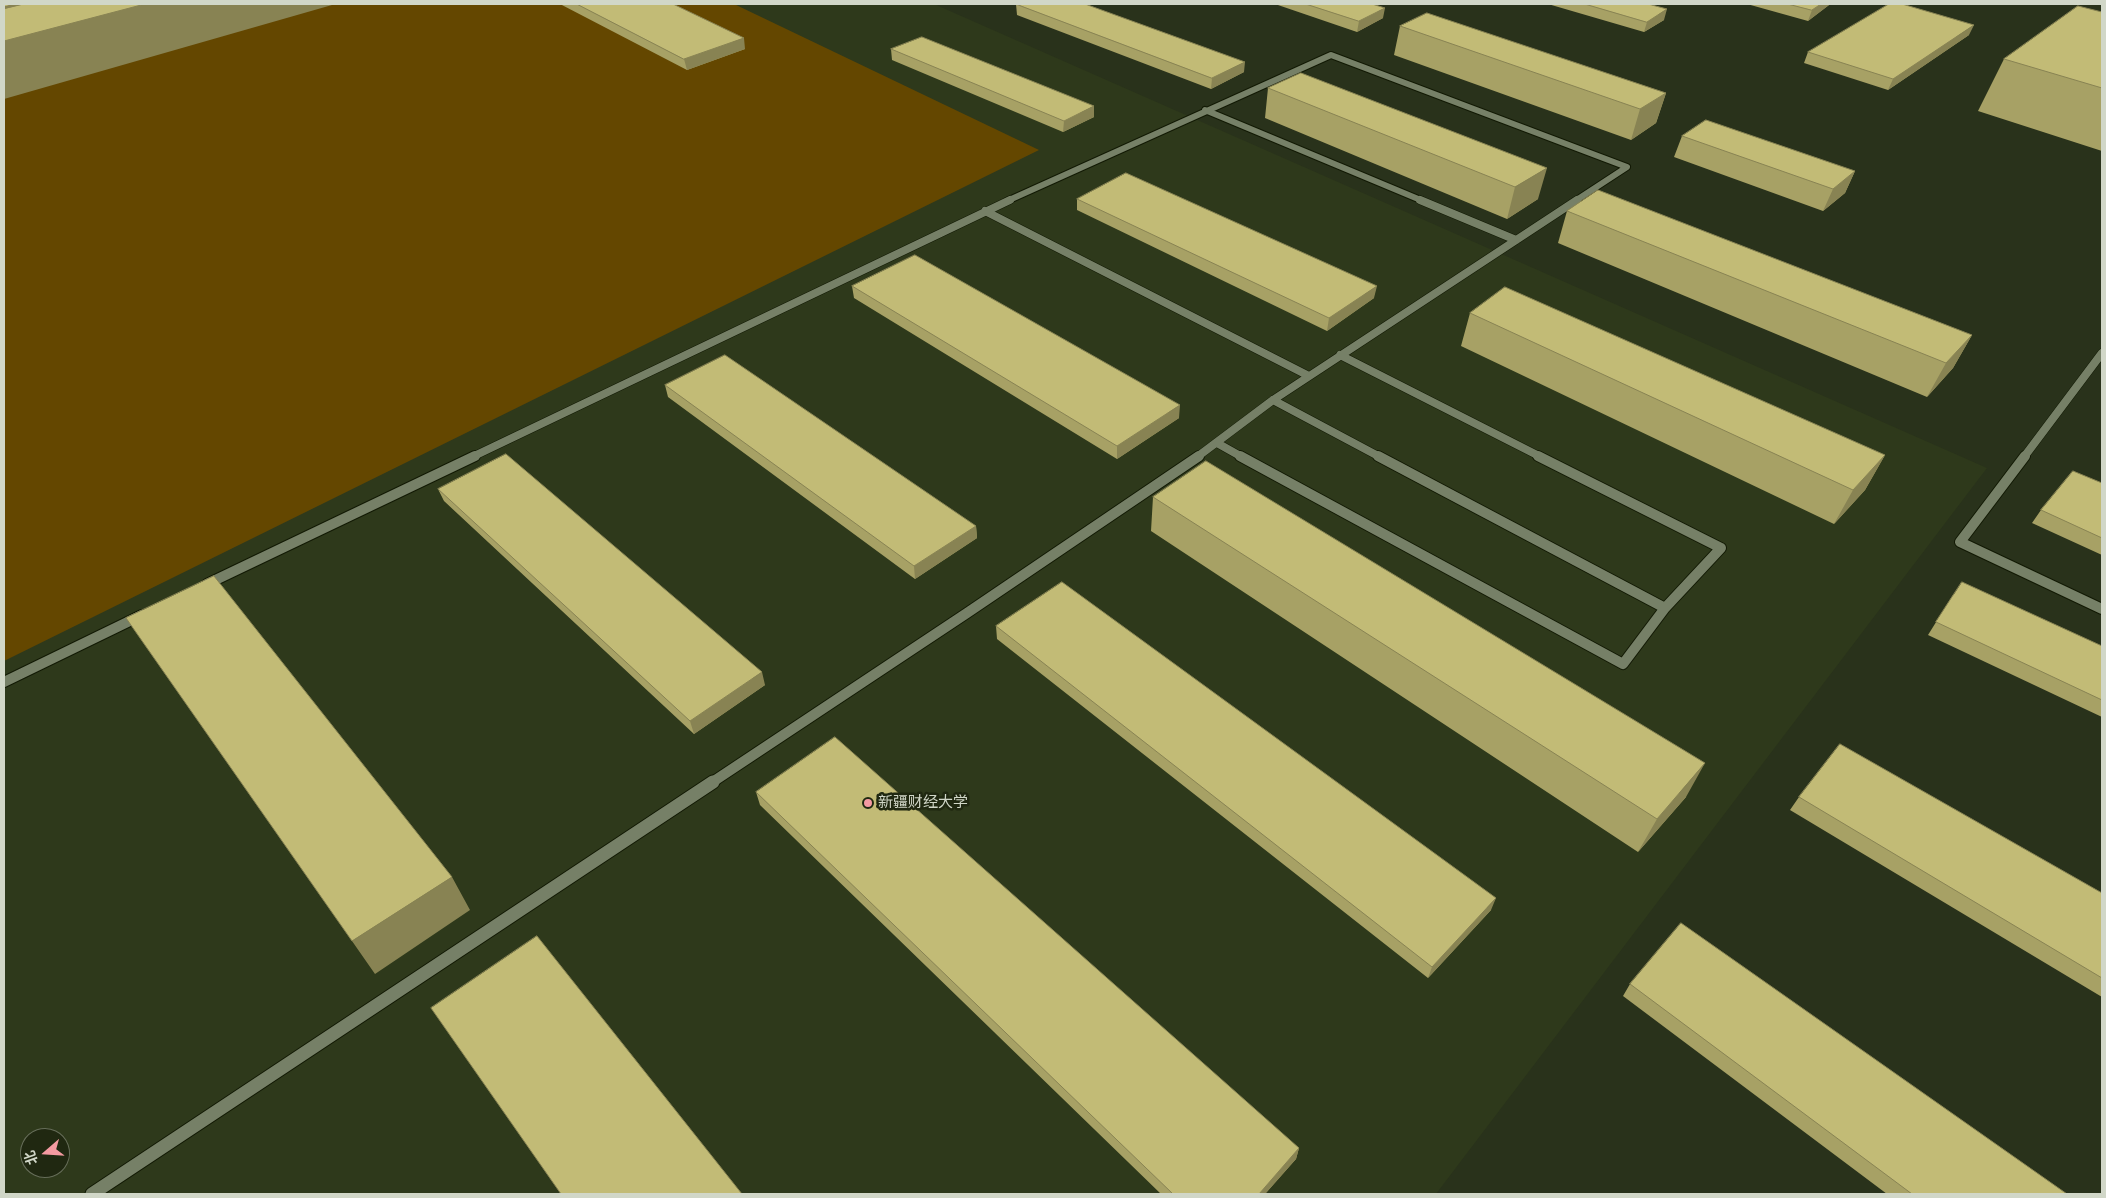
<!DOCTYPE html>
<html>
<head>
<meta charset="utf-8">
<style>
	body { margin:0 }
	#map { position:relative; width:2106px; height:1198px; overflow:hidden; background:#29321b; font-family:Karla,"Noto Sans SC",sans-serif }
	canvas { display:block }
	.frame { position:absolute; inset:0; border:5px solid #d1d7c8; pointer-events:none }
	.north { position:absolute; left:20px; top:1128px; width:50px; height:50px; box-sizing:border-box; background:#202811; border:1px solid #676e5a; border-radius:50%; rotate:251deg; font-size:14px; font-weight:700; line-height:20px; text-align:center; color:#d1d7c8 }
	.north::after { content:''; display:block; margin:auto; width:18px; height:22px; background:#f49aa1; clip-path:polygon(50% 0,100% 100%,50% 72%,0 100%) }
</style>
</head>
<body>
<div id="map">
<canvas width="2106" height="1198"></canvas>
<div class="frame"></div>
<div class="north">北</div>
</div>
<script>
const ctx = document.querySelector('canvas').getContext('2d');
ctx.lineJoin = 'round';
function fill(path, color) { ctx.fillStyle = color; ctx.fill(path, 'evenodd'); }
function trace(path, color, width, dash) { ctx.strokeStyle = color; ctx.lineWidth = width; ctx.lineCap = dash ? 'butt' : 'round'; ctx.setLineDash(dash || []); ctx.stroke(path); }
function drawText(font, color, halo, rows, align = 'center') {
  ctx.font = font + ' Karla,"Noto Sans SC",sans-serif'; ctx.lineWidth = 5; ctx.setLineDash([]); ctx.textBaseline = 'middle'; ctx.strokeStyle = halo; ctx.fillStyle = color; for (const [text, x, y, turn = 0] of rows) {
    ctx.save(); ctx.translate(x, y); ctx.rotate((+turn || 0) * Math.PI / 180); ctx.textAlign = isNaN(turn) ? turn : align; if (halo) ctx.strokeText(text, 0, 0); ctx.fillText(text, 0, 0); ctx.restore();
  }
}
const built = new Path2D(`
	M4,4H934L1987,468L1436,1194H4ZM30,1138H60V1168H30Z`);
const green = new Path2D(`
	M44,4H734L1039,150L4,661V14Z`);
const serviceFar3 = new Path2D(`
	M1205,110L1423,201
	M1007,201L1331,55L1627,167L1575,201`);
const serviceFar2 = new Path2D(`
	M1420,200L1516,240
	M985,211L1309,376
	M1340,355L1541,457
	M1273,400L1380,457
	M1217,443L1242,457
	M472,457L1010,200
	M1197,457L1273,400L1577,200
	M2024,457L2102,353`);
const serviceFar1 = new Path2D(`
	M1240,456L1623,664L1665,608L1721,548L1538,456
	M1378,456L1665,608
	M2025,456L1960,542L2102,609
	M207,584L475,456
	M4,682L142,615
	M711,783L967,613L1199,456`);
const service = new Path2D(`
	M92,1194L713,782`);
const wall = new Path2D(`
	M560,4H673L745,49L687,70Z
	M1016,4L1244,72L1211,89L1017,15Z
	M1275,4H1372L1383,18L1357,32Z
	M1548,4H1648L1664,20L1644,32Z
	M1747,4H1830L1829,5L1808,21Z
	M2102,12V151L1978,111L2004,59Z
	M1400,26L1666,93L1656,123L1631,140L1394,55Z
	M1969,35L1888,90L1804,63L1808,52Z
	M891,49L1094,117L1063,132L892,60Z
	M1301,73L1538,199L1507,219L1265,118L1268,88Z
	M1682,136L1855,171L1845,193L1823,211L1674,157Z
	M1077,199L1374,298L1327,331L1077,210Z
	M1567,211L1972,335L1953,368L1927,397L1558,243Z
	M852,286L1179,418L1117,459L854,298Z
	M1470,313L1885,455L1865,490L1834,524L1461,346Z
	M665,385L976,526L977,538L915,579L668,397Z
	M2102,483V555L2032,523L2041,510Z
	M438,489L765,685L694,734L444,501Z
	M1153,497L1686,797L1638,852L1151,531Z
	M1953,595L2102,646V717L1928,635Z
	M996,626L1491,910L1428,978L997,639Z
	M756,792L1299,1148L1296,1159L1265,1194H1161L760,805Z
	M1799,797L2102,893V997L1790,810Z
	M1630,984L2067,1194H1887L1623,996Z`);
const shadedWall = new Path2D(`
	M15,4H332V5L4,99V7Z
	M1821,4H1830L1829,5L1808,21L1812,10Z
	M1385,8L1383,18L1357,32L1359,21Z
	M1667,9L1664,20L1644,32L1647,22Z
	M1974,25L1969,35L1888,90L1893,79Z
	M744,38L745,49L687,70L684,59Z
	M1245,62L1244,72L1211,89L1212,78Z
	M1666,93L1656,123L1631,140L1640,109Z
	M1094,106V117L1063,132L1064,121Z
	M1547,168L1538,199L1507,219L1515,187Z
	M1855,171L1845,193L1823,211L1833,189Z
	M1377,286L1374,298L1327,331L1329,318Z
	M1972,335L1953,368L1927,397L1946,363Z
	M1180,405L1179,418L1117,459V446Z
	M1885,455L1865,490L1834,524L1853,490Z
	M976,526L977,538L915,579L914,566Z
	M762,672L765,685L694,734L690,721Z
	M1705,763L1686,797L1638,852L1657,819Z
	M452,877L470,910L375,974L352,941Z
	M1496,898L1491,910L1428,978L1432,967Z
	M1299,1148L1296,1159L1265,1194H1259Z`);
const building = new Path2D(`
	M4,4H15L4,7Z
	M24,4H145L4,41V9Z
	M577,4H673L744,38L684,59Z
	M1016,4H1085L1245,62L1212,78Z
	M1306,4H1372L1385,8L1359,21Z
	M1585,4H1648L1667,9L1647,22Z
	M1788,4H1821L1812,10Z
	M1889,4H1902L1974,25L1893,79L1808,52Z
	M2078,6L2102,12V88L2004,59Z
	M1427,13L1666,93L1640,109L1400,26Z
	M922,37L1094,106L1064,121L891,49Z
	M1301,73L1547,168L1515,187L1268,88Z
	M1706,120L1855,171L1833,189L1682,136Z
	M1126,173L1377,286L1329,318L1077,199Z
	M1598,190L1972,335L1946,363L1567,211Z
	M915,255L1180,405L1117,446L852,286Z
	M1505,287L1885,455L1853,490L1470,313Z
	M725,355L976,526L914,566L665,385Z
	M506,454L762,672L690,721L438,489Z
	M1206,461L1705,763L1657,819L1153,497Z
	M2073,471L2102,483V538L2041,510Z
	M214,576L452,877L352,941L126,618Z
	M1062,582L1496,898L1432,967L996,626Z
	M1962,582L2102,646V700L1936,622Z
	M835,737L1299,1148L1259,1194H1173L756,792Z
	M1840,744L2102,893V978L1799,797Z
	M1681,923L2067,1194H1912L1630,984Z
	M537,936L742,1194H561L431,1008Z`);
const markers = [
	[868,803,5,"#f49aa1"]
];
const poiNames = [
	["新疆财经大学",878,803]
];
fill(built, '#2e391b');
fill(green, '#644700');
trace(serviceFar3, '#121904', 8);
trace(serviceFar2, '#121904', 9);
trace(serviceFar1, '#121904', 12);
trace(service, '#121904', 15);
trace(serviceFar3, '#768067', 6);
trace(serviceFar2, '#768067', 8);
trace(serviceFar1, '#768067', 10);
trace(service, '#768067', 13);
fill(wall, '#a7a165');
fill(shadedWall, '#888353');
fill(building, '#c2bb76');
trace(building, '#888353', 1);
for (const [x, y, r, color] of markers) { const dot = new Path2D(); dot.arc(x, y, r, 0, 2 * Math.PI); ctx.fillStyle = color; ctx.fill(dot); trace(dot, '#202811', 2); }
drawText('15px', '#d1d7c8', '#202811', poiNames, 'left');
</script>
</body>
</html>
